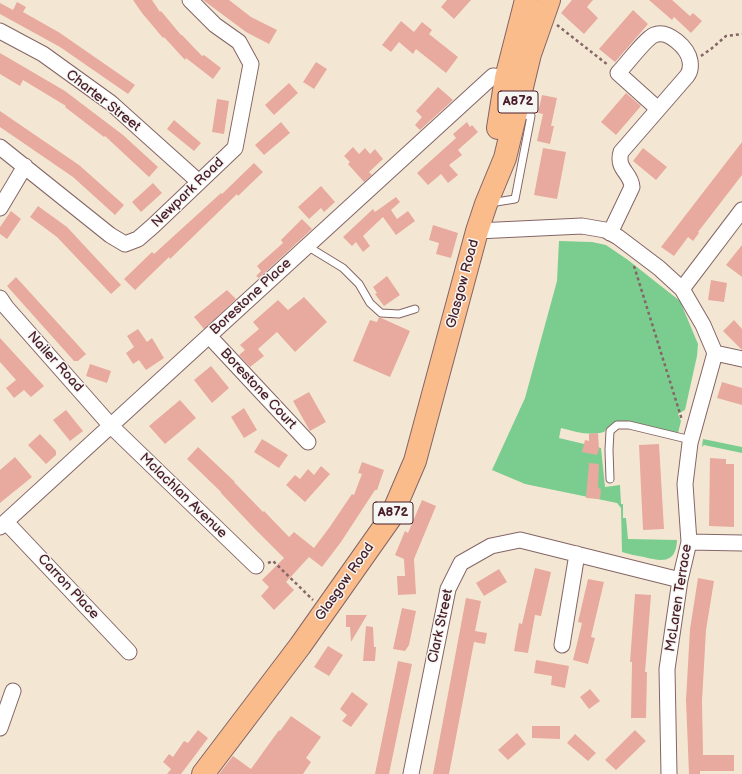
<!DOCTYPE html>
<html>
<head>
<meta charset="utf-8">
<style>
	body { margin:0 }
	canvas { display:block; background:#f3e7d3 }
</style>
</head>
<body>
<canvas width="742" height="774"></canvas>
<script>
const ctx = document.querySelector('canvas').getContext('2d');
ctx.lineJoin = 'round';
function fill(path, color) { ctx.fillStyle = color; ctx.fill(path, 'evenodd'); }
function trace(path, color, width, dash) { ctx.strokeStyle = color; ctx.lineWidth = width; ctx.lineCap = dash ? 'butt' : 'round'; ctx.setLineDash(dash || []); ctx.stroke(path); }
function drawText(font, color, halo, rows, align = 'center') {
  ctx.font = font + ' "Balsamiq Sans",sans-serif'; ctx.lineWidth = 3; ctx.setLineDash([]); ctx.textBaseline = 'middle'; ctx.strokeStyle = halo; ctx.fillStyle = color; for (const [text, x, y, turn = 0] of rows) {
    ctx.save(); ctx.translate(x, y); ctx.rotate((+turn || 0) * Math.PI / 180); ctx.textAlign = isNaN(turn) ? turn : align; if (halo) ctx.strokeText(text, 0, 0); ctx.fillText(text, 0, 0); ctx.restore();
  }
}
const green = new Path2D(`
	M559,241L592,242L606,245L628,260L680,301L698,344L697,356L685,410L678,414L681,421L678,433L623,421L609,426L604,432C590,436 576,432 561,428L559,438L601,448L605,487L620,485L621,504H623V518H626L628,539L677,540C676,563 663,562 644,557C637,556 629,554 622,552L621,508L617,503L525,484L492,470L525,398L557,281Z
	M703,439L742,447V453L704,445L702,447Z`);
const building = new Path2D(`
	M133,0H152L160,12L161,11L181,35H182L202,56L204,55L221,68L213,79L186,58L185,60L164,37L163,38L142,13Z
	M203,0H229L251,17L277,30L269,44L246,32Z
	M447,0H471L454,19L441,7Z
	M572,0H593L587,7L598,18L584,34L561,13Z
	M649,0H672L690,16L693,13L702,21L691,33L674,17L672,20Z
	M17,2L26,7L23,12L60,33L135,85L128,94L60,47L0,14V3L13,10Z
	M633,10L648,24L615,62L599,49Z
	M401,21L414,32L422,22L432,30L429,34L458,57L446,73L416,49L413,54L399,42L391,52L382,45Z
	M0,53L65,91L123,135L158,167L149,177L105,136L104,137L65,107L66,106L23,80L20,86L0,74Z
	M316,62L327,69L314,89L303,82Z
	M289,83L298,93L274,115L265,105Z
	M438,87L453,100L420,130L415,125L422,117L416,111Z
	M626,93L641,106L616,135L601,122Z
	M542,95L557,98L551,126H554L550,144L537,141L543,114L538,113Z
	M217,99L229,101L224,134L212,132Z
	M0,111L79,165L124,205L115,215L73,177L0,127Z
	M174,120L201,143L194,151L167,129Z
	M281,122L290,133L264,155L255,145Z
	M467,122L470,127L472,125L478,132L458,150L462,155L449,165L458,175L448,183L441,174L428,185L417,173L456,138L453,134Z
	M742,142V175L698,232L699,233L693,241L688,237L674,256L661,247Z
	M353,147L359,154L365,148L370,154L375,149L383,159L369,172L372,175L364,182L348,164L350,162L344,156Z
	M543,148L566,152L557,199L534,195Z
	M643,148L667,167L656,180L633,161Z
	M254,163L263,172L238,196L237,194L170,259L169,257L135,290L124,279L152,252L154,254L221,193L222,194Z
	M153,183L162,193L141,212L132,202Z
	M321,186L335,202L324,212L321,208L309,219L298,207Z
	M396,197L400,202L391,210L397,219L408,211L415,221L396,235L383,217L363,236L370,246L363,252L356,242L352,246L343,237L373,209L375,212Z
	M38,206L67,227L121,285L111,294L57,237L30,217Z
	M11,211L21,219L7,239L0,234V227Z
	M302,219L312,229L259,278L256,276L261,271L257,266L283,243L281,240Z
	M433,225L458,233L451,258L436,254L439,243L429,240Z
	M742,245V277L726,265Z
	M387,276L400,295L384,306L375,294L377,293L373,287Z
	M16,277L86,354L78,361H74L7,286Z
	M711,280L727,283L724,302L708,300Z
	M227,290L236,299L204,329L194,317Z
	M304,297L327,322L295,352L277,332L258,349L264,356L250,367L239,355L245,350L240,345L259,329L253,322L278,300L288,310Z
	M379,317L410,331L390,377L353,361L370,320L377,322Z
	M734,320L742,329V350L723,331Z
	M138,329L147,342L152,338L164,358L146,370L139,360L133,364L126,353L134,347L127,336Z
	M0,338L44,386L31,397L24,390L14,398L6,388L16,380L0,362Z
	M90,364L111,371L107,383L86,376Z
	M211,366L229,388L212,403L194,380Z
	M722,382L742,388V405L717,398Z
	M309,392L326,422L310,431L293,401Z
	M180,400L196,418L165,444L149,426Z
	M244,408L257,430L244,438L231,417Z
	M66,410L83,431L70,441L53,420Z
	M598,433L599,449L597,455L582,452L585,440L589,441V434Z
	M40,434L56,451V455L46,464L28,445Z
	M262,439L288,455L279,468L254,452Z
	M659,444L664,529L643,530L639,445Z
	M198,447L235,482H234L263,512L264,511L289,537L294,532L314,548L329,528L352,494L354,495L362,474L358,473L362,462L384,470L377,490H375L341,542L322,567L309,557L286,582L294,590L274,610L261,596L269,587L262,580L284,558L254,528L221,493V492L187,459Z
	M15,457L32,477L0,503V470Z
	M710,458L726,459V464H734V527L709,526Z
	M589,463L599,464L598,488L601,489L600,499L586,498Z
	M321,466L330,474L305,502L286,485L295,475L300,479L308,469L314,475Z
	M422,500L436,506L414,559L416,594L398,595L397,576H405L404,559L395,555L405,531L408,533Z
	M535,568L551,572L541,616L535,615L528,653L514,651L519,623L522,624Z
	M499,569L507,582L484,596L476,583Z
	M698,578L714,581L706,630L702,701L703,755H734V771H700V774H689L686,700L690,629Z
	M588,579L604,582L591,637L595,638L588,664L573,660L582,623L578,622Z
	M635,594L651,595L645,672H647L646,718H631L632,662H630Z
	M466,598L481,601L475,631L487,633L485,644L474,642L449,774H433Z
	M402,608L416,611L409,645L405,651L393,649Z
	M346,615H367L351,642L350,627H346Z
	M366,626L373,627L374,647H376L375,661H363Z
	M328,646L343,655L329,676L314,667Z
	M536,660L569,666L565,688L551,685L552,676L534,673Z
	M398,661L412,664L400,721L389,774H375Z
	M590,689L600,701L589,709L580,697Z
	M352,692L368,704L351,727L342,721L347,715L340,709Z
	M291,716L321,737L306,758L311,762L303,774H219L233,756L251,769L279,730L280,731Z
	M532,726H560V739L532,738Z
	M198,730L208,738L181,774H167L171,769L163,762L169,754L173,757L184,741L188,743Z
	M635,730L646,741L616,770L605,760Z
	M517,733L526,744L508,760L498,750Z
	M575,734L596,753L588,761L567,743Z`);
const path = new Path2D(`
	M557,25L608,65
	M701,56L711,49L726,36L742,34
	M634,266L682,420
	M268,563L273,561L313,600`);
const lane = new Path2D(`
	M490,203L515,199L531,116L518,114
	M307,246L343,268L359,284L370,303L381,313L399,314L415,309
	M610,479L609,450L610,431L617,425H629L691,440`);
const street = new Path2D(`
	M0,31L43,54L111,103L199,182
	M0,147L110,235L125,244L138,239L153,226L235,148L251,64L239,42L215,25L190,0
	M0,208L25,166
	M477,231L582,226L605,230L618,237L659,268L682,289L703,325L715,353
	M610,233L632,187C631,172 616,170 621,152L687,76C690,72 691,67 690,61C688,48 668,29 654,35C645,39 626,65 618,73L658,109
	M682,289L742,210
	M0,298L6,307L111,426L256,566
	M209,336L308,442
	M715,353L742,359
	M6,522L129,652
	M0,527L493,76L506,78L512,72
	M689,542L742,543
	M562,645L577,554
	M0,728L13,691
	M411,774L448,589L461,563L491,546L520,540L680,580
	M669,774L667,669L680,580L689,542L685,484L690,443L715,353`);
const primary = new Path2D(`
	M498,128L506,78L526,0
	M203,774L300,646L391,517L415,461L477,231L486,204L505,158L530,54L549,0`);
const shields = [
	[518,102,40],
	[393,513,40]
];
const shieldNames = [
	["A872",518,102],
	["A872",393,513]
];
const streetNames = [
	["Charter Street",103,101,38],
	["Newpark Road",188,193,-44],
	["Glasgow Road",463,284,-75],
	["Borestone Place",251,297,-43],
	["Nailer Road",55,362,48],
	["Borestone Court",258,389,47],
	["Mclachlan Avenue",183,496,44],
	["Glasgow Road",345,582,-55],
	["Carron Place",68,587,47],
	["McLaren Terrace",679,598,-81],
	["Clark Street",441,626,-78]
];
fill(green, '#7bcd8f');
fill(building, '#e8aa9e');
trace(lane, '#856566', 9);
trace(street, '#856566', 17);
trace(primary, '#856566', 24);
trace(path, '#856566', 2.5, [3, 3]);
trace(lane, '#fff', 7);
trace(street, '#fff', 15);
trace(primary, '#fabc8b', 22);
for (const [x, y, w] of shields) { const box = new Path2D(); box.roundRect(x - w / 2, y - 11, w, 22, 3); ctx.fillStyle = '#f6f6f2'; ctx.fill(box); trace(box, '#4a1f2b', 1); }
drawText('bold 13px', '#4a1f2b', null, shieldNames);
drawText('14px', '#4a1f2b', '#f6f6f2', streetNames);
</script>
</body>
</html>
